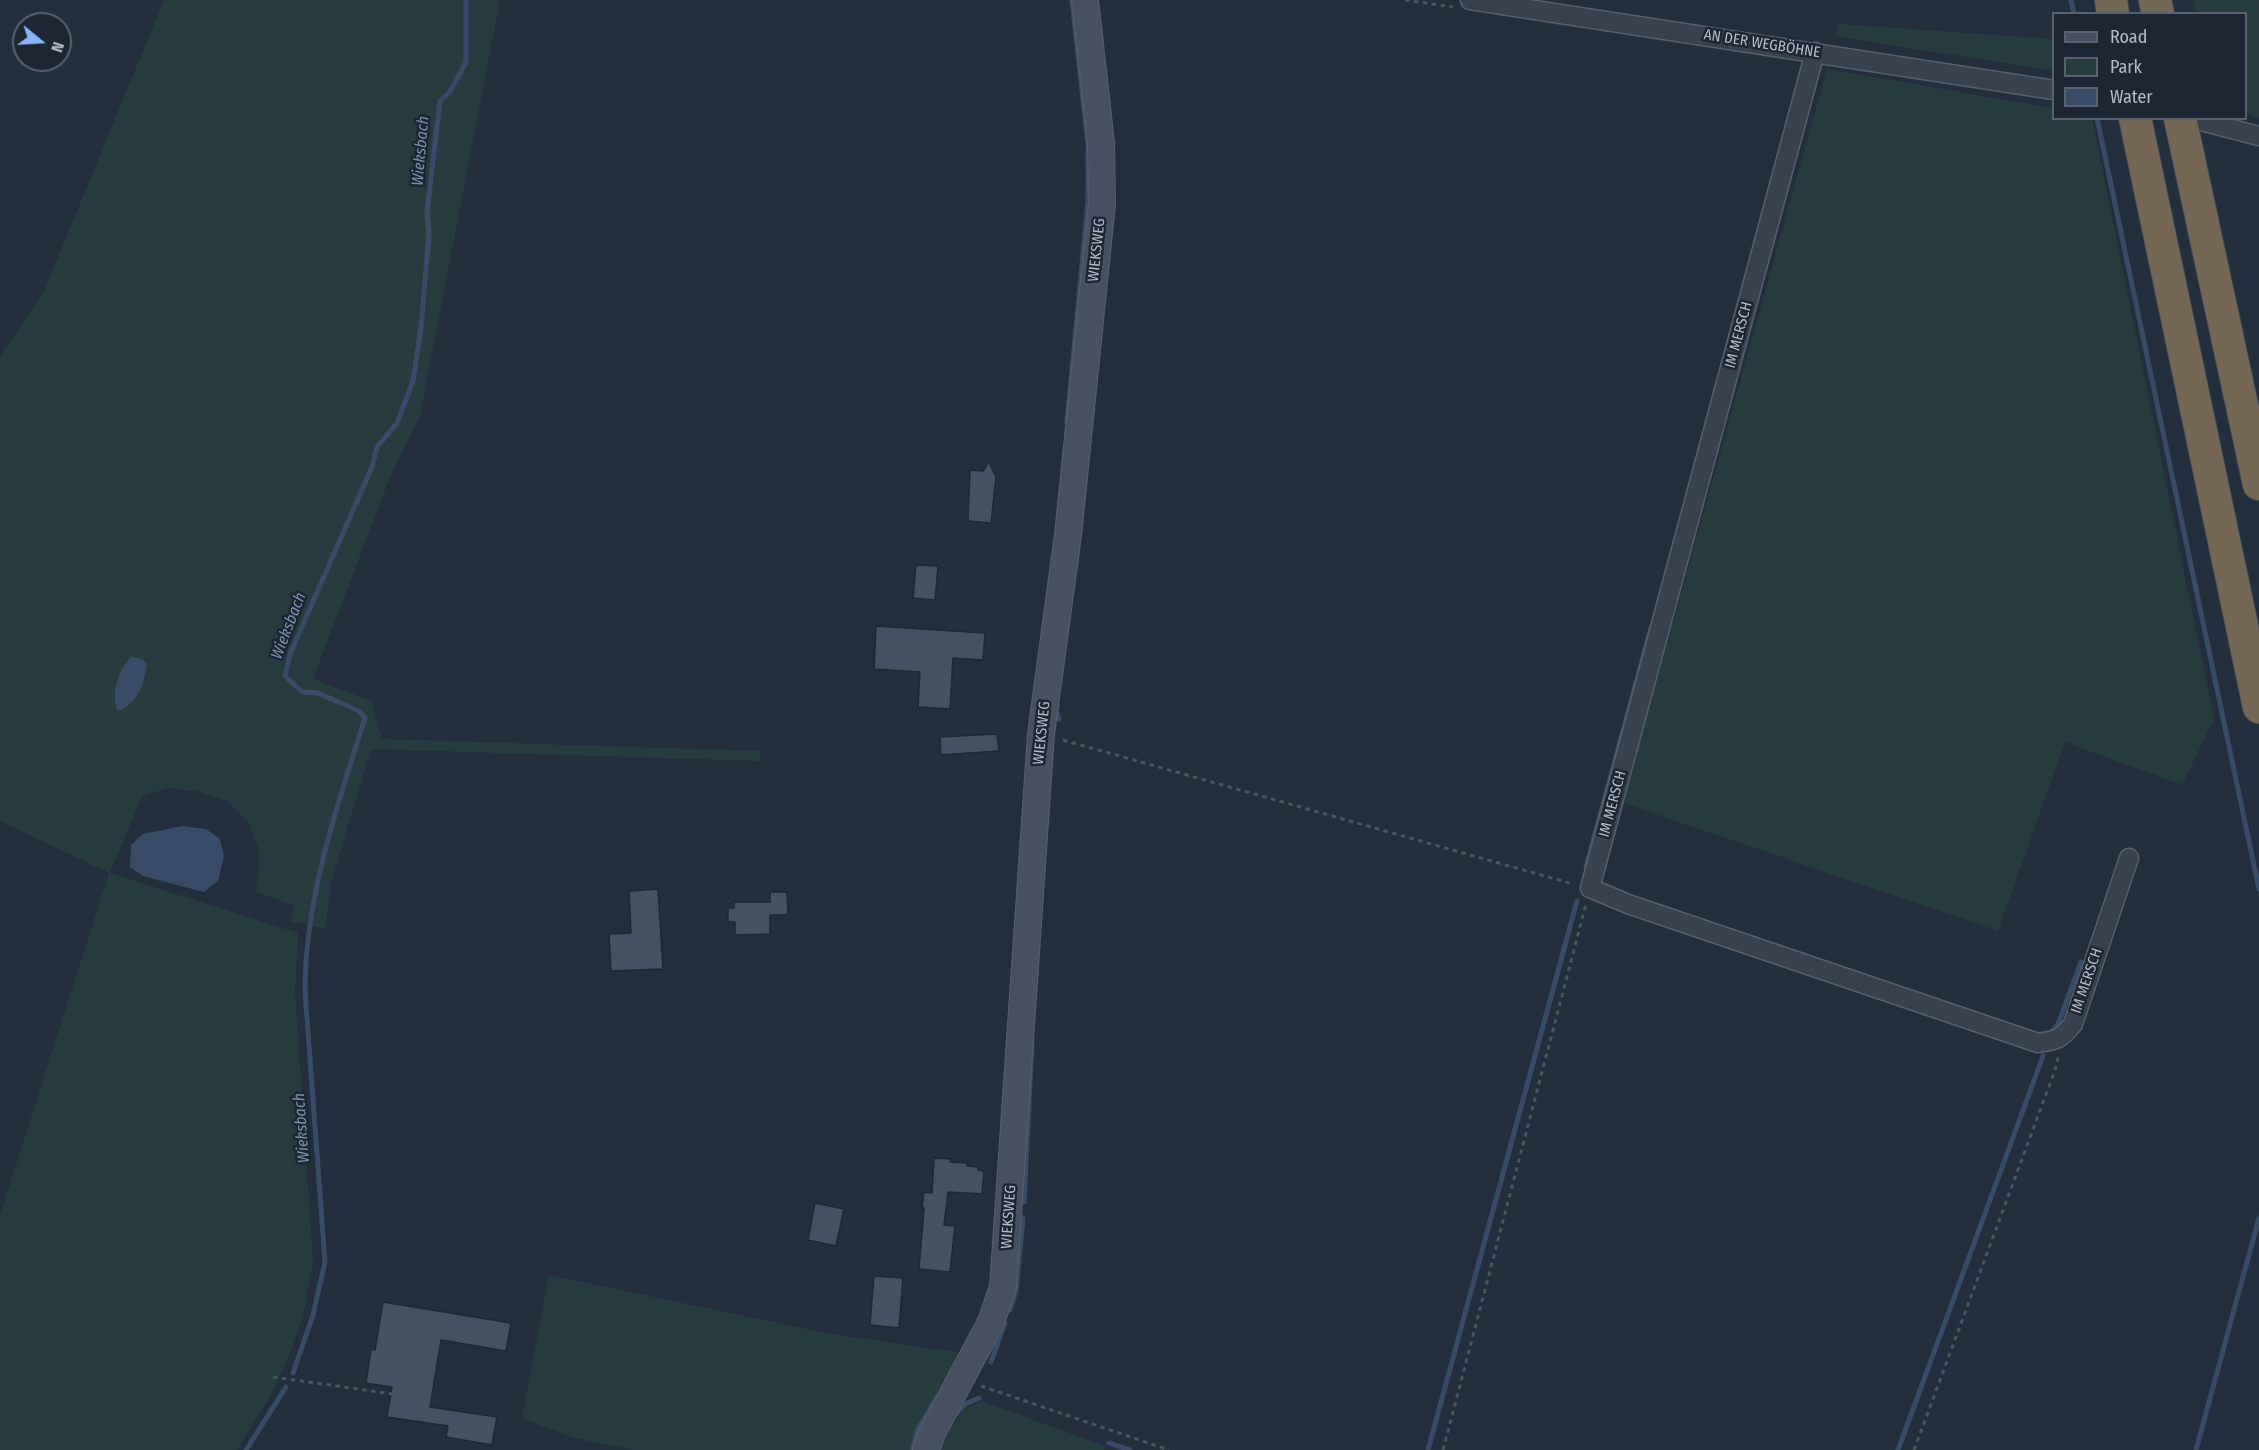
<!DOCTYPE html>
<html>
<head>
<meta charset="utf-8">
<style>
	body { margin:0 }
	#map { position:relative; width:2259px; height:1450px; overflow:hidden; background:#242f3e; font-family:"Fira Sans Condensed",sans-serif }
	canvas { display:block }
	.legend { position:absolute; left:2052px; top:12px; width:195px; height:108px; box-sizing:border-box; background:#1d2633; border:2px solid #59626f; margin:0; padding:8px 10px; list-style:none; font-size:18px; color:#b4bcc9 }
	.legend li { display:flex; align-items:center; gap:12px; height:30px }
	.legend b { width:30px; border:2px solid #59626f }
	.north { position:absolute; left:12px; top:12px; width:60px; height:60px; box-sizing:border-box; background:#1d2633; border:2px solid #59626f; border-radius:50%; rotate:108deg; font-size:16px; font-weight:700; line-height:24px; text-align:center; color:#b4bcc9 }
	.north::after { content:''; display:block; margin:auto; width:21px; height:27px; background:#8ab4f8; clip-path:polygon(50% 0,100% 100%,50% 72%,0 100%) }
</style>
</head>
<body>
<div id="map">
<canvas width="2259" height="1450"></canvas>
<ul class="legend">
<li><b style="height:8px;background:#465061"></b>Road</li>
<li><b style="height:16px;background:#263c3f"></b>Park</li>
<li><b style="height:16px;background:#394c67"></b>Water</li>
</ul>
<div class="north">N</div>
</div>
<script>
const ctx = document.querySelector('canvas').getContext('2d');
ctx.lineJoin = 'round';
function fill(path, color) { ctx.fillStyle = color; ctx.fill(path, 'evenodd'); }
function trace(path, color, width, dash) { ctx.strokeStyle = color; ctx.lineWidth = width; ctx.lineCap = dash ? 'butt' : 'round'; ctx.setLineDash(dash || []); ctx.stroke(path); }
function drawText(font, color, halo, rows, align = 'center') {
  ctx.font = font + ' "Fira Sans Condensed",sans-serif'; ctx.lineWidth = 5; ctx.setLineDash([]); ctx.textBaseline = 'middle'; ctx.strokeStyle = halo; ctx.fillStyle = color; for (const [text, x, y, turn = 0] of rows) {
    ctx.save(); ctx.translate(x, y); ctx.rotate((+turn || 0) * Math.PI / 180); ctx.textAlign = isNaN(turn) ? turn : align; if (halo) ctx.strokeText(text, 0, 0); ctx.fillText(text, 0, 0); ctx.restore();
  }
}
const green = new Path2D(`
	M164,0H500L420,416L390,477L313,679L371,701L382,739L760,751V761L371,749L331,883L325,929L291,921L295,906L256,892L260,854L248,821L227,801L196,791L168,788L142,796L110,873L298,933L295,992L313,1262L303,1315L289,1356L272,1393L237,1450H0V1215L109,873L0,821V356L42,296Z
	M2193,0H2259V118L2246,113V14L2196,13Z
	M1838,24L2053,39V71L1835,36Z
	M1827,69L2053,108L2054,118L2092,119L2214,719L2182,785L2065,742L1998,931L1623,803Z
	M549,1275L826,1333L961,1353L917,1428L909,1450H633L574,1438L522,1418Z
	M982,1401L1105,1446L1104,1450H939L962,1410Z`);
const water = new Path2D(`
	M131,657L142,659L147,664C144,683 138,704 118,711C110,693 119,670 131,657Z
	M182,826L206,829L220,839L224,856L218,881L204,892L143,876L130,867L131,845L143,834Z`);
const stream = new Path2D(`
	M2071,0L2074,14
	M2097,118L2259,889
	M1067,422L1088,201V145L1072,0
	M1057,706L1056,711L1059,719
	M1586,867L1651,628
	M2050,1034L2058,1024L2081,962
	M1024,1202L1032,1043
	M1010,1310L1016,1291L1023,1218
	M991,1362L1005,1323
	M293,1373L313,1315L325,1262L305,991C305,898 337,806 365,718L359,711L318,693L302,692L285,676L290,654L372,467L377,447L397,423L413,381L421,328L429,234L427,212L440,101L449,93L466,62V0
	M956,1414L965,1404L979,1398
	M1109,1443L1130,1450
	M246,1450L286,1387
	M912,1450L918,1429L937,1397
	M1428,1450L1577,901
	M1898,1450L2043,1056
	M2196,1450L2259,1218`);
const building = new Path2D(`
	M989,462L996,477L991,523L968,521L970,470L983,471Z
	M916,565L938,566L935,600L913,598Z
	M876,626L985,633L983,660L953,658L950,709L918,707L920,672L874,669Z
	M997,734L999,751L941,755L940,737Z
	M658,889L663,969L611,971L609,934L631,933L629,891Z
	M770,892H787L788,915H770V934L735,935V922H728V908H734V902H770Z
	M934,1158L951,1159L950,1162L968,1163L967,1166L978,1167V1170L984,1171L982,1194L948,1192L944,1225L955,1226L950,1272L919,1269L924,1208H922L924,1192L932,1193Z
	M815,1203L844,1209L836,1246L808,1240Z
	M874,1276L903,1278L899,1328L870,1325Z
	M383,1302L511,1323L506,1351L441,1340L430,1407L497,1417L492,1445L446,1437L448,1426L387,1417L392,1387L366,1383L371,1349L375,1350Z`);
const path = new Path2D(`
	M1405,0L1453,7
	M1063,740L1573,884
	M273,1377L414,1397
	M981,1386L1169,1450
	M1443,1450L1586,904
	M1914,1450L2058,1062L2057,1057`);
const street = new Path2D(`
	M1470,0L2054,90
	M1815,52L1590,888L1628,904L2038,1043C2057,1040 2060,1040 2073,1024L2129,858
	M2190,118L2259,136`);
const secondary = new Path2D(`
	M926,1450L931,1435L991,1322L1003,1287L1041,734L1068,535L1102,203L1101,143L1085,0`);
const highway = new Path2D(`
	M2111,0L2113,14
	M2155,0L2158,14
	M2135,118L2259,707
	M2180,118L2259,484`);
const streetNames = [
	["AN DER WEGBÖHNE",1762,44,9],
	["WIEKSWEG",1097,250,-84],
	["IM MERSCH",1739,335,-75],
	["WIEKSWEG",1042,733,-84],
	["IM MERSCH",1613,804,-75],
	["IM MERSCH",2087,981,-71],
	["WIEKSWEG",1009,1217,-86]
];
const waterNames = [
	["Wieksbach",421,151,-85],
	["Wieksbach",289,626,-69],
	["Wieksbach",302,1128,-94]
];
fill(green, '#263c3f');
fill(water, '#394c67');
trace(stream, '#394c67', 5);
fill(building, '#455162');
trace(building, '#1f2835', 1.5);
trace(street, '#565f6c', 21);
trace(secondary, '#565f6c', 28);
trace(highway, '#434c59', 34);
trace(path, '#44595c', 3, [4.5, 4.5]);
trace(street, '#38414e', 18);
trace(secondary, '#465061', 26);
trace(highway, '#746855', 32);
drawText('15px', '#b4bcc9', '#1d2633', streetNames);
drawText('italic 16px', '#7c92b1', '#1d2633', waterNames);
</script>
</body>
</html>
